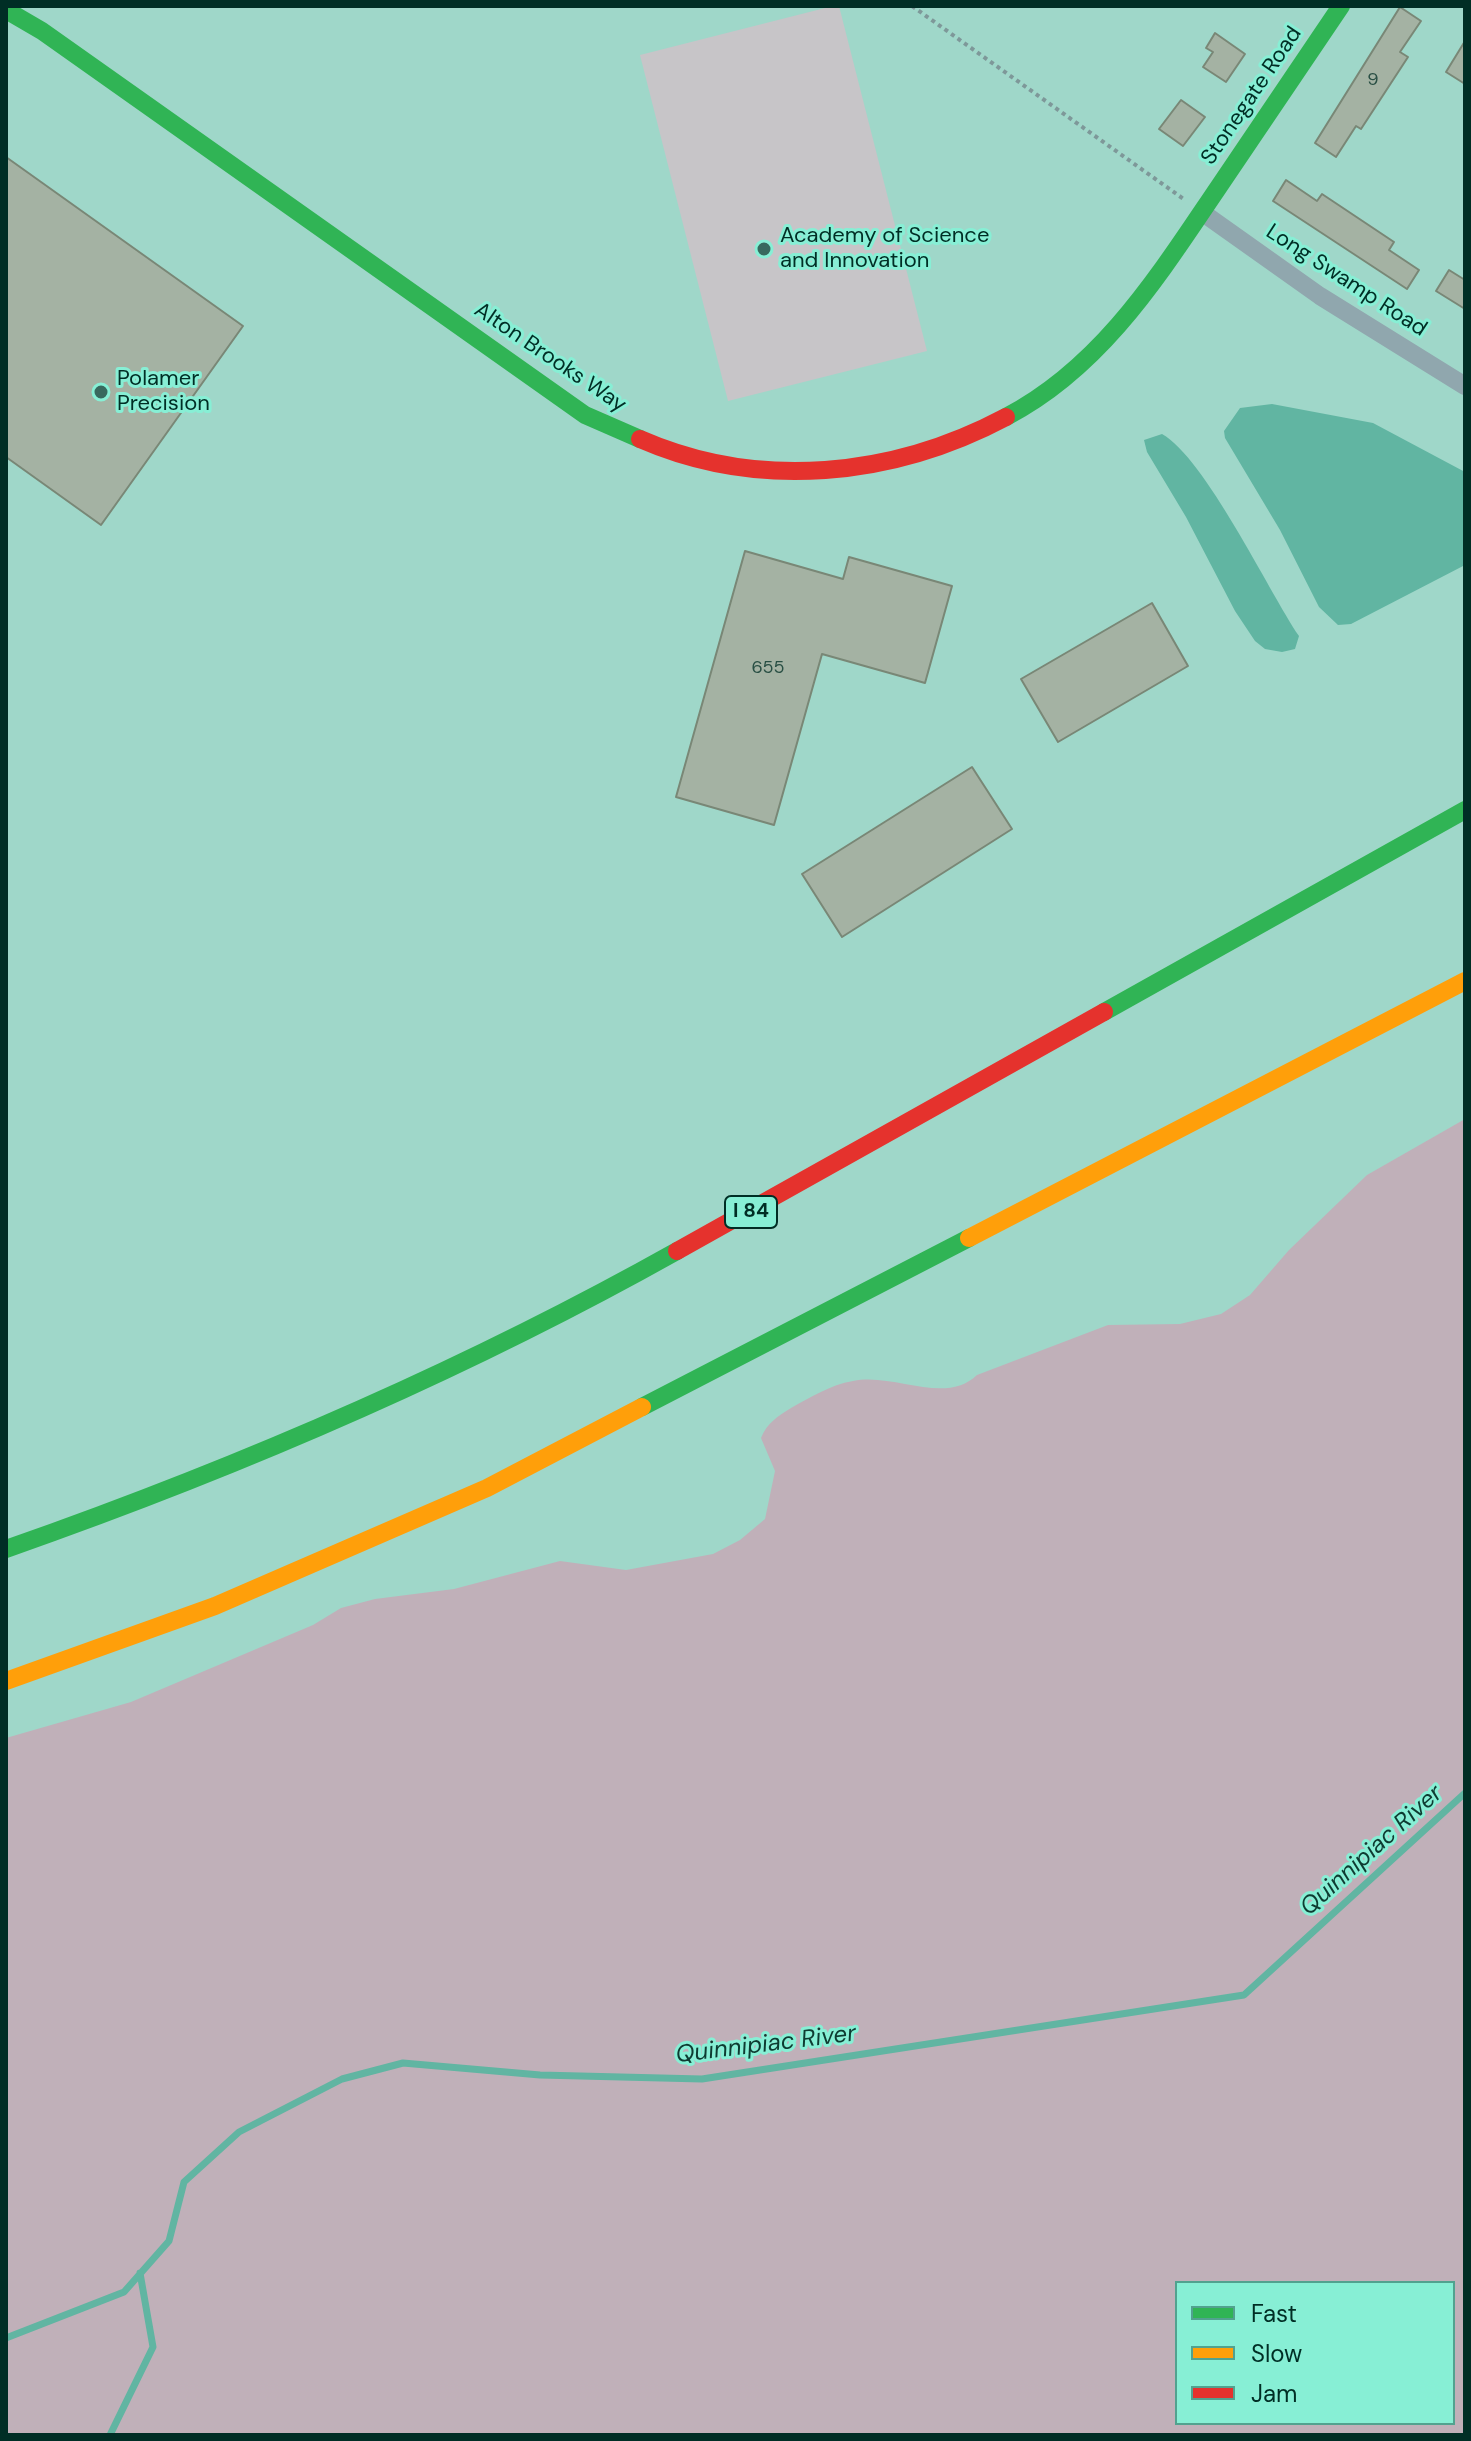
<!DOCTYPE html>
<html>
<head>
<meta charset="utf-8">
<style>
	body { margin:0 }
	#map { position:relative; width:1471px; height:2441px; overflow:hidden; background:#9fd7c9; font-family:"DM Sans",sans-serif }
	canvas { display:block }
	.frame { position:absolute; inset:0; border:8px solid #002e25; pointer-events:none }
	.legend { position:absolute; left:1175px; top:2281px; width:280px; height:144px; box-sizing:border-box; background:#87efd5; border:2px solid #51a28f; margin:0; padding:10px 14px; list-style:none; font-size:24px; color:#002e25 }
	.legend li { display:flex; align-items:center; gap:16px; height:40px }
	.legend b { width:40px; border:2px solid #51a28f }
</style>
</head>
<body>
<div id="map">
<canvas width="1471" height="2441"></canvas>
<div class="frame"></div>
<ul class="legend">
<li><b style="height:10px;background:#30b455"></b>Fast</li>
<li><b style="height:10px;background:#ff9f0a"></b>Slow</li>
<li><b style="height:10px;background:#e5322d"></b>Jam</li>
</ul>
</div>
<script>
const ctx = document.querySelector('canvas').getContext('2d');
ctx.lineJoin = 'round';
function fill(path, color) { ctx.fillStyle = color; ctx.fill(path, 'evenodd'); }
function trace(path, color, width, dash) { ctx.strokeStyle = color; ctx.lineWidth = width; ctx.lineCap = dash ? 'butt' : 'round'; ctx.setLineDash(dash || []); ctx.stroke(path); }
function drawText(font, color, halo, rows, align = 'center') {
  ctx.font = font + ' "DM Sans",sans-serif'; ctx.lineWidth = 6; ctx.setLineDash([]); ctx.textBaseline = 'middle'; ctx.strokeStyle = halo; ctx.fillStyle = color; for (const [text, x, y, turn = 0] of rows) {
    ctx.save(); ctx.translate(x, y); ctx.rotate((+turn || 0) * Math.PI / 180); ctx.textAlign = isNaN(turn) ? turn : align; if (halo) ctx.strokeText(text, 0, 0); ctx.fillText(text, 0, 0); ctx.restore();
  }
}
const green = new Path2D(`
	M833,6H839L927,351L728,401L640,55Z`);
const forest = new Path2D(`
	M1465,1119V2435H6V1738L131,1702L313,1625L341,1608L375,1599L454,1589L560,1561L626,1570L713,1554L740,1540L765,1519L775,1471L761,1438C767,1423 778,1416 791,1408C811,1397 830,1385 853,1381C894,1372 945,1406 977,1375L1108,1325L1180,1324L1221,1314L1250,1295L1289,1250L1367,1175ZM1177,2283H1453V2423H1177Z`);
const water = new Path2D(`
	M1272,404L1373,423L1465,472V565L1351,624L1338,625L1319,607L1280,530L1225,438L1224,431L1240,408Z
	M1162,434C1205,458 1268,590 1299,636L1295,649L1282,652L1265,649L1255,641L1235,611L1186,517L1147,452L1144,440Z`);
const stream = new Path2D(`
	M6,2338L124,2292L169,2241L184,2182L239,2132L342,2079L403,2063L540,2075L702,2079L1244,1995L1465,1793
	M110,2435L153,2347L140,2273`);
const building = new Path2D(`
	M1400,7L1421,21L1400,52L1408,57L1361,129L1356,126L1336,157L1315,143Z
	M1215,33L1245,54L1226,82L1203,67L1213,52L1206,48Z
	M1465,41V84L1446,72Z
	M1181,100L1205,117L1183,146L1159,129Z
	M6,157L243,326L101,525L6,457Z
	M1286,180L1317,201L1322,194L1394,242L1389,250L1419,270L1407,289L1273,201Z
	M1449,270L1465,280V309L1436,291Z
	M745,551L843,579L849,557L952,586L925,683L822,654L774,825L676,797Z
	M1152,603L1188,666L1058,742L1021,679Z
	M972,767L1012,829L842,937L802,874Z`);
const path = new Path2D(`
	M912,6L1185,200`);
const street = new Path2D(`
	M1203,213L1320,296L1465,386`);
const fast = new Path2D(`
	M6,10L42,31L585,415L640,439
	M1006,417C1102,367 1159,275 1218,188C1259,127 1300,67 1341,6
	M1104,1012L1465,810
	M642,1407L969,1238
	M6,1549C237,1468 463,1371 677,1251`);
const slow = new Path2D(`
	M969,1238L1465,981
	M6,1681L215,1606L487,1488L642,1407`);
const jam = new Path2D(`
	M640,439C759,491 893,477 1006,417
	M677,1251L1104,1012`);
const markers = [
	[764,249,8,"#38695e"],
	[101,392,8,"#38695e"]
];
const numberNames = [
	["9",1373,80],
	["655",768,668]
];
const shields = [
	[751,1212,52]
];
const shieldNames = [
	["I 84",751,1212]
];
const streetNames = [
	["Stonegate Road",1252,96,-56],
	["Long Swamp Road",1346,281,33],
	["Alton Brooks Way",550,358,34]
];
const poiNames = [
	["Academy of Science",780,236],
	["and Innovation",780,261],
	["Polamer",117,379],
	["Precision",117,404]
];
const waterNames = [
	["Quinnipiac River",1372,1851,-42],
	["Quinnipiac River",766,2045,-7]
];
fill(green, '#c7c5c8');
fill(forest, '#c0b0b9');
fill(water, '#61b5a2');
trace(stream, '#61b5a2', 7);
fill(building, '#a4b2a3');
trace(building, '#798776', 2);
trace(path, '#7e9899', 4, [4, 4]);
trace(street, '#90a7ae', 18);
trace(fast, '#30b455', 18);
trace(slow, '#ff9f0a', 18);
trace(jam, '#e5322d', 18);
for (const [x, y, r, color] of markers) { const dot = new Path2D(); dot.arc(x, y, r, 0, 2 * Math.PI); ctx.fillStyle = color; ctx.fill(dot); trace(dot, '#87efd5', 3); }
drawText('18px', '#294f44', null, numberNames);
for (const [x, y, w] of shields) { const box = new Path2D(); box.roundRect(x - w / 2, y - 16, w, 32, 6); ctx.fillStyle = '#87efd5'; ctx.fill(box); trace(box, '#002e25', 2); }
drawText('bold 20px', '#002e25', null, shieldNames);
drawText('22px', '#002e25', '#87efd5', streetNames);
drawText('22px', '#002e25', '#87efd5', poiNames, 'left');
drawText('italic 24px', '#0e3b31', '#87efd5', waterNames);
</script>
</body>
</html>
